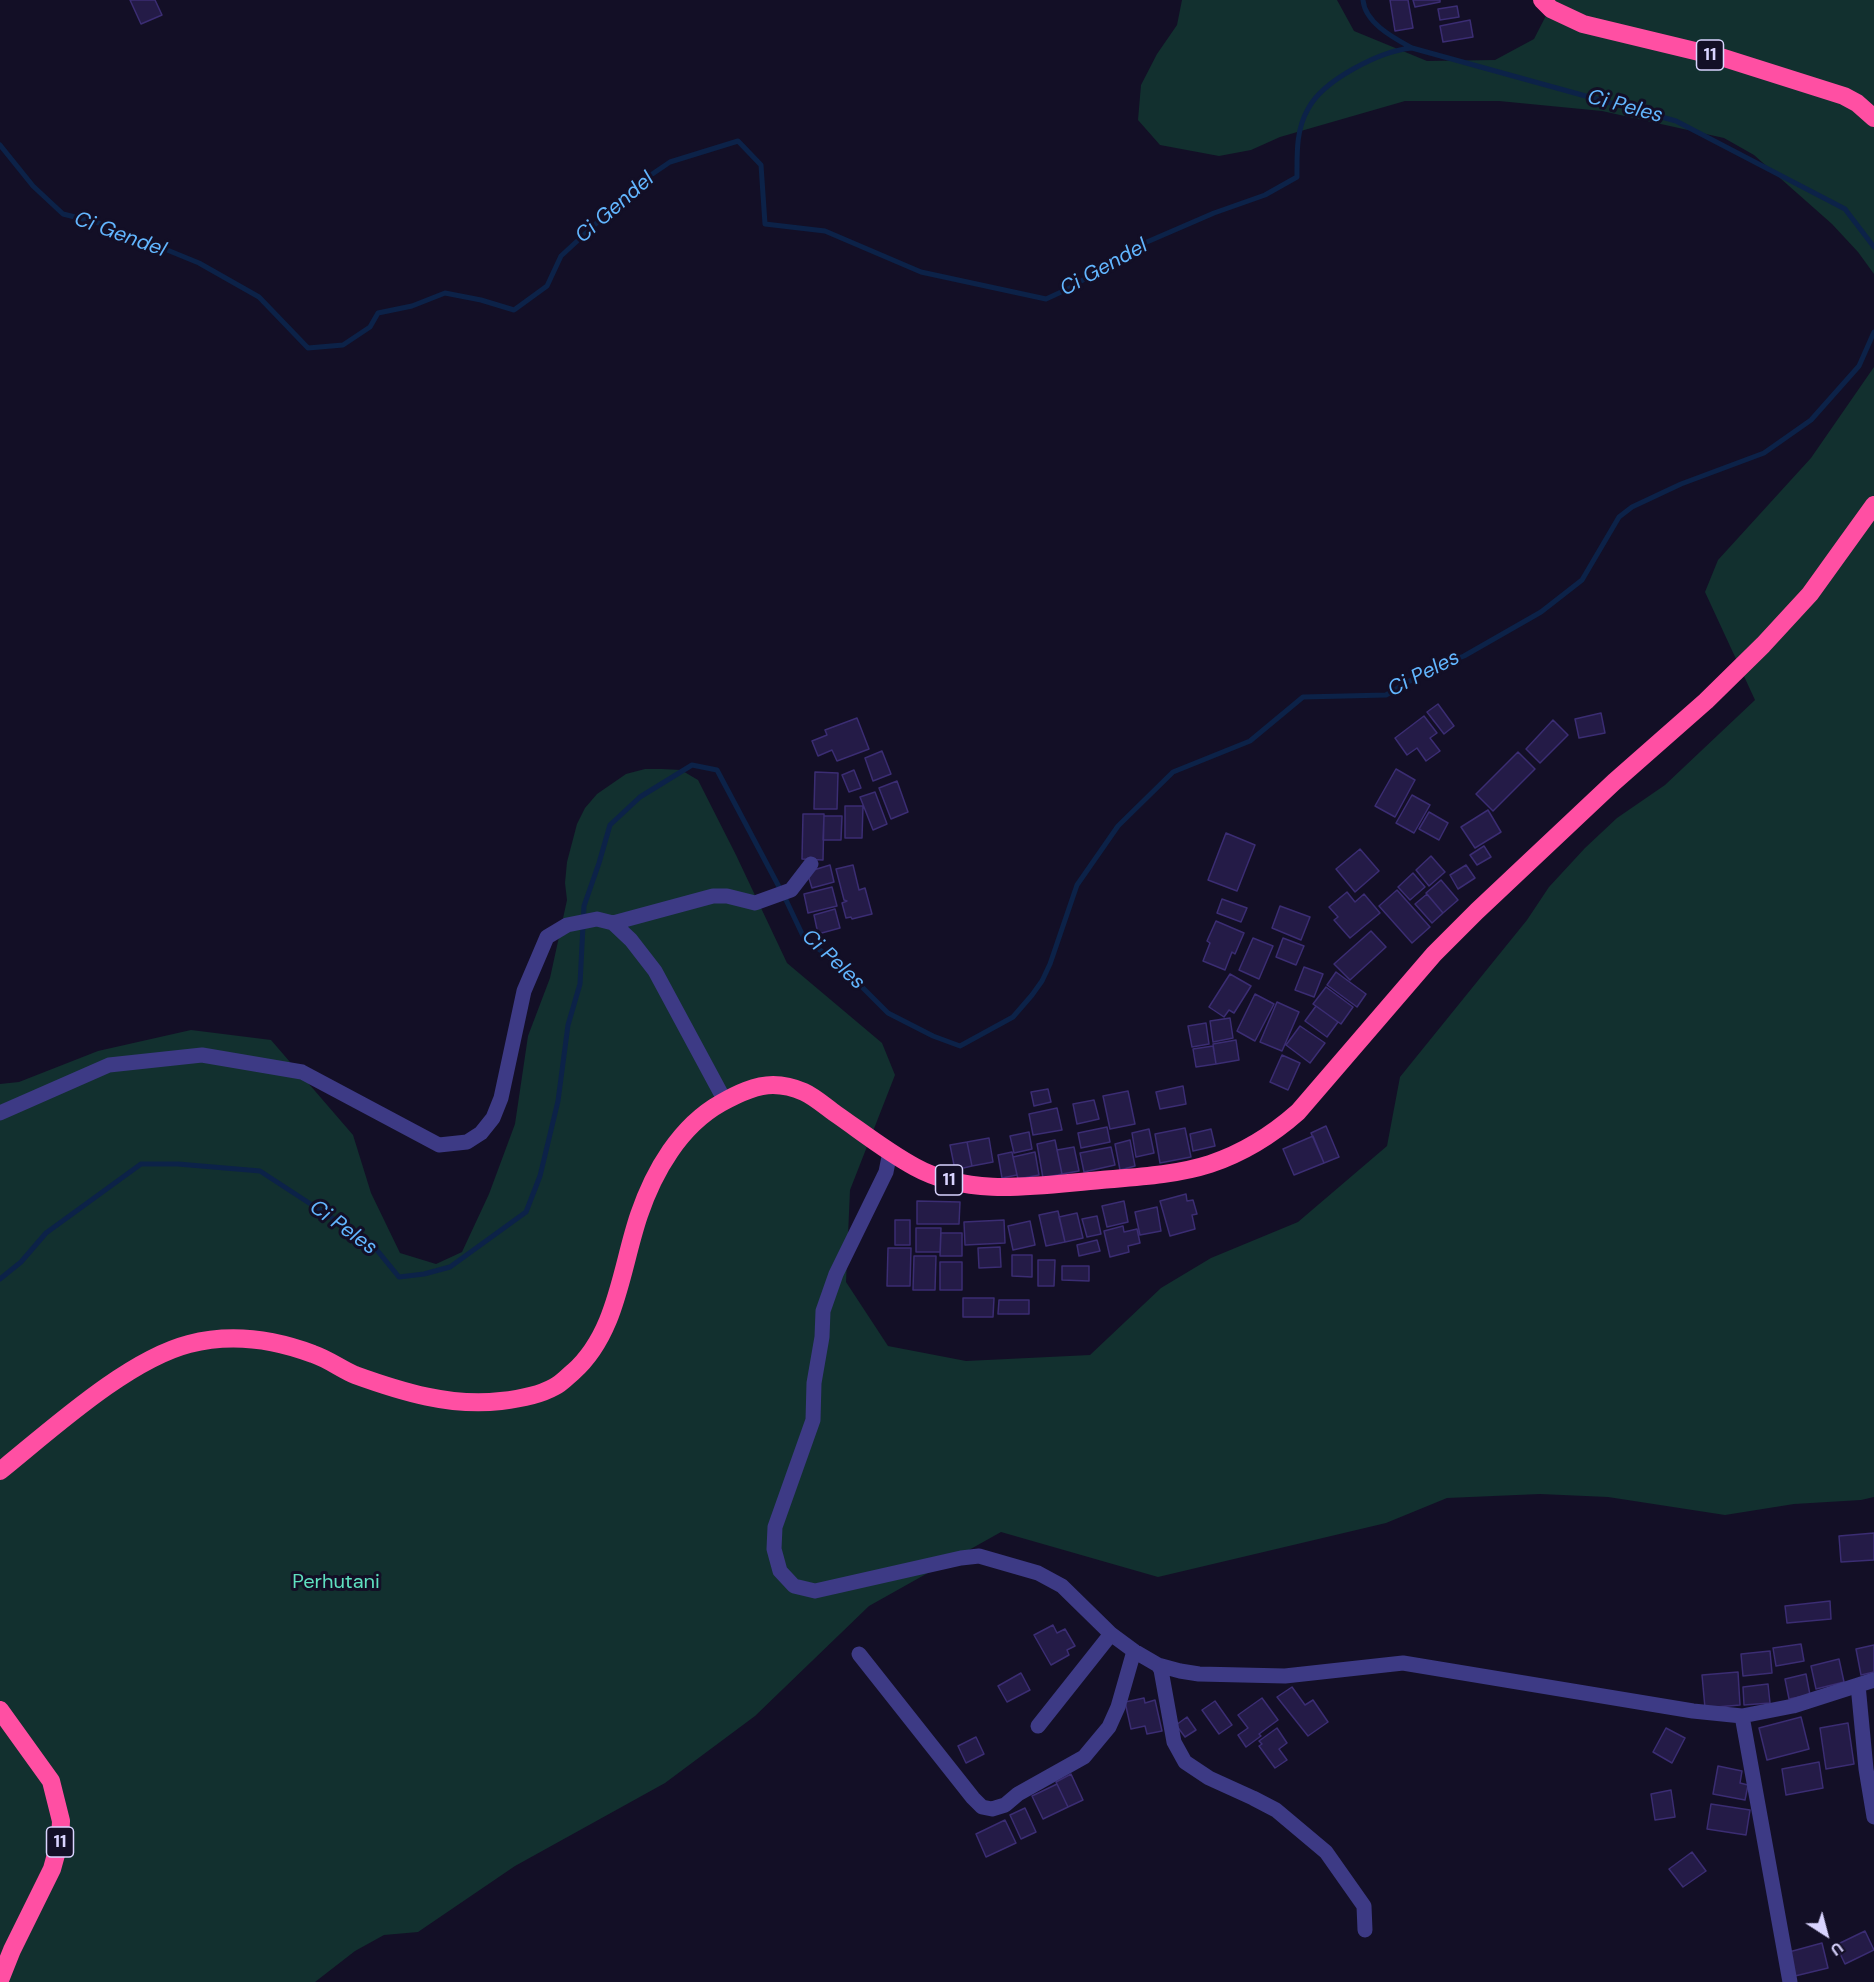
<!DOCTYPE html>
<html>
<head>
<meta charset="utf-8">
<style>
	body { margin:0 }
	#map { position:relative; width:1874px; height:1982px; overflow:hidden; background:#130f26; font-family:"DM Sans",sans-serif }
	canvas { display:block }
	.north { position:absolute; left:1796px; top:1904px; width:60px; height:60px; -webkit-text-stroke:4px #130f26; paint-order:stroke; rotate:144deg; font-size:16px; font-weight:700; line-height:24px; text-align:center; color:#d9d4ff }
	.north::after { content:''; display:block; margin:auto; width:21px; height:27px; background:#d9d4ff; clip-path:polygon(50% 0,100% 100%,50% 72%,0 100%) }
</style>
</head>
<body>
<div id="map">
<canvas width="1874" height="1982"></canvas>
<div class="north">U</div>
</div>
<script>
const ctx = document.querySelector('canvas').getContext('2d');
ctx.lineJoin = 'round';
function fill(path, color) { ctx.fillStyle = color; ctx.fill(path, 'evenodd'); }
function trace(path, color, width, dash) { ctx.strokeStyle = color; ctx.lineWidth = width; ctx.lineCap = dash ? 'butt' : 'round'; ctx.setLineDash(dash || []); ctx.stroke(path); }
function drawText(font, color, halo, rows, align = 'center') {
  ctx.font = font + ' "DM Sans",sans-serif'; ctx.lineWidth = 6; ctx.setLineDash([]); ctx.textBaseline = 'middle'; ctx.strokeStyle = halo; ctx.fillStyle = color; for (const [text, x, y, turn = 0] of rows) {
    ctx.save(); ctx.translate(x, y); ctx.rotate((+turn || 0) * Math.PI / 180); ctx.textAlign = isNaN(turn) ? turn : align; if (halo) ctx.strokeText(text, 0, 0); ctx.fillText(text, 0, 0); ctx.restore();
  }
}
const green = new Path2D(`
	M1182,0H1337L1354,31L1427,61L1495,60L1534,39L1554,0H1874V274L1858,252L1832,224L1754,155L1724,138L1602,111L1499,101H1405L1280,137L1251,150L1219,156L1160,145L1138,120L1141,85L1157,54L1177,25Z
	M1874,367V1497L1861,1500L1794,1504L1725,1515L1608,1497L1540,1494L1447,1498L1386,1523L1158,1577L1001,1532L869,1606L755,1716L665,1783L515,1866L418,1932L384,1935L355,1951L315,1982H0V1084L19,1082L98,1051L191,1030L271,1040L353,1135L371,1193L400,1253L436,1264L462,1252L489,1194L515,1124L528,1036L550,978L567,900L565,883L567,862L577,824L585,808L597,794L626,774L645,769H662L681,770L698,780L736,855L787,963L882,1043L895,1075L850,1190L846,1282L888,1346L966,1361L1090,1355L1161,1288L1211,1258L1298,1222L1387,1146L1400,1077L1527,920L1549,887L1585,848L1617,818L1665,785L1755,700L1705,592L1718,560L1811,458Z`);
const stream = new Path2D(`
	M1363,0C1365,23 1394,38 1412,48L1676,121L1845,209L1874,247
	M0,145L33,186L63,214L99,223L133,236L199,263L259,297L308,348L343,345L370,327L378,313L412,306L445,293L481,300L514,310L547,286L561,256L642,181L670,162L738,141L761,165L765,224L825,231L921,272L1046,299L1072,287L1133,248L1214,213L1265,195L1297,177C1297,153 1296,130 1308,109C1323,80 1380,51 1412,48
	M0,1279L21,1262L46,1233L141,1164H178L260,1171L372,1244L399,1277L424,1274L450,1267L526,1212L540,1176L558,1101L568,1025L580,984L584,906L599,863L610,825L640,797L692,765L717,770L786,900L804,938L840,965L888,1013L933,1036L960,1046L1013,1017L1032,995L1042,981L1050,964L1077,885L1118,826L1173,772L1250,741L1303,697L1386,695L1430,669L1464,656L1541,612L1582,580L1619,517L1632,507L1681,484L1764,453L1811,420L1859,366L1874,332`);
const building = new Path2D(`
	M130,0H155L162,15L141,24Z
	M1390,0H1408L1413,28L1395,31Z
	M1413,0H1440V2L1415,7Z
	M1457,6L1459,17L1440,20L1438,9Z
	M1470,20L1473,37L1443,42L1440,26Z
	M1438,704L1454,726L1444,734L1427,712Z
	M1601,713L1605,733L1579,738L1575,719Z
	M1424,716L1437,733L1430,738L1440,751L1426,761L1417,748L1407,755L1395,738Z
	M857,718L869,749L837,761L832,750L818,756L812,741L827,735L825,730Z
	M1553,720L1568,735L1540,763L1526,749Z
	M882,751L891,774L873,781L865,758Z
	M1518,752L1535,769L1493,811L1476,794Z
	M1396,769L1415,780L1395,817L1375,806Z
	M854,770L861,788L849,792L842,775Z
	M815,772L838,773L837,809H814Z
	M897,781L908,812L891,819L879,788Z
	M875,792L887,824L873,830L860,797Z
	M1412,795L1430,805L1414,833L1396,823Z
	M845,806H863L862,838H845Z
	M1488,810L1501,832L1475,848L1461,827Z
	M1429,812L1448,823L1439,840L1419,829Z
	M803,814H824L823,860L802,859Z
	M824,816H842L841,840H823Z
	M1226,833L1255,845L1237,891L1208,880Z
	M1484,846L1491,857L1477,865L1470,855Z
	M1360,849L1379,871L1355,892L1336,869Z
	M1431,856L1445,872L1429,886L1416,870Z
	M830,865L834,882L812,888L807,872Z
	M853,865L859,890L865,888L872,914L852,919L851,917L846,918L842,903L847,901L844,900L836,869Z
	M1466,865L1475,878L1458,889L1450,875Z
	M1413,873L1425,887L1410,900L1398,887Z
	M1441,880L1458,900L1443,913L1426,893Z
	M832,887L837,906L808,913L804,894Z
	M1397,890L1430,927L1412,943L1379,906Z
	M1347,892L1355,902L1364,894L1380,913L1350,938L1334,920L1338,917L1329,907Z
	M1427,894L1443,913L1432,923L1415,904Z
	M1222,899L1247,908L1241,922L1217,913Z
	M1280,906L1310,917L1301,940L1272,928Z
	M835,909L840,928L818,934L814,915Z
	M1216,921L1244,933L1235,954L1232,952L1225,970L1203,961L1210,943L1207,941Z
	M1371,931L1386,947L1350,980L1334,964Z
	M1253,938L1273,946L1259,979L1239,970Z
	M1283,938L1304,946L1296,965L1276,957Z
	M1304,967L1323,974L1314,997L1295,990Z
	M1336,972L1366,994L1357,1007L1327,985Z
	M1230,974L1251,986L1234,1013L1229,1010L1224,1017L1209,1007Z
	M1326,987L1353,1007L1341,1024L1313,1004Z
	M1255,994L1274,1004L1255,1041L1237,1031Z
	M1277,1002L1299,1012L1282,1051L1260,1042Z
	M1316,1006L1338,1022L1327,1037L1305,1021Z
	M1230,1018L1233,1038L1213,1042L1210,1021Z
	M1206,1023L1209,1044L1192,1047L1188,1026Z
	M1300,1026L1325,1043L1310,1063L1286,1045Z
	M1236,1040L1239,1060L1216,1064L1213,1044Z
	M1213,1046L1216,1064L1196,1067L1193,1049Z
	M1282,1055L1300,1063L1288,1090L1270,1082Z
	M1183,1086L1186,1104L1160,1109L1156,1092Z
	M1048,1089L1051,1102L1034,1106L1031,1092Z
	M1128,1091L1135,1124L1110,1129L1103,1096Z
	M1094,1100L1099,1119L1077,1124L1073,1104Z
	M1057,1108L1062,1130L1033,1135L1029,1114Z
	M1326,1126L1339,1157L1324,1163L1311,1133Z
	M1107,1127L1110,1142L1081,1148L1078,1133Z
	M1185,1128L1191,1157L1160,1163L1155,1134Z
	M1149,1129L1154,1153L1136,1157L1132,1133Z
	M1211,1129L1215,1146L1193,1151L1190,1134Z
	M1029,1132L1032,1149L1014,1153L1010,1136Z
	M1313,1136L1324,1163L1294,1175L1283,1149Z
	M989,1138L993,1162L972,1166L967,1142Z
	M1055,1140L1062,1174L1043,1178L1037,1144Z
	M1130,1140L1135,1166L1120,1170L1115,1144Z
	M967,1142L972,1166L955,1170L950,1145Z
	M1074,1147L1079,1171L1062,1174L1057,1150Z
	M1111,1147L1115,1165L1084,1172L1080,1153Z
	M1012,1152L1017,1175L1002,1178L998,1155Z
	M1035,1152L1039,1175L1018,1179L1013,1157Z
	M1186,1194L1187,1201L1193,1200L1197,1214L1192,1215L1195,1229L1170,1236L1160,1201Z
	M917,1201L960,1202L959,1224H917Z
	M1124,1201L1128,1222L1107,1227L1102,1206Z
	M1157,1207L1161,1231L1140,1235L1135,1212Z
	M1058,1211L1065,1242L1046,1246L1039,1215Z
	M1077,1213L1083,1238L1065,1242L1059,1217Z
	M1097,1216L1101,1234L1087,1237L1082,1219Z
	M895,1220H910V1245H895Z
	M1004,1220L1005,1243L965,1245L964,1222Z
	M1030,1221L1035,1245L1013,1250L1008,1226Z
	M1123,1226L1124,1232L1137,1229L1140,1243L1128,1246L1129,1252L1110,1257L1104,1231Z
	M916,1228H941L940,1252H916Z
	M941,1233H962V1256H940Z
	M1097,1240L1100,1251L1079,1256L1077,1245Z
	M1000,1247L1001,1267L979,1268L978,1248Z
	M888,1248H911L910,1286H887Z
	M1012,1255H1032V1277L1012,1276Z
	M914,1256H936L935,1290H913Z
	M1038,1260H1055L1054,1286H1038Z
	M940,1262H962V1290H940Z
	M1062,1266H1089V1281L1062,1280Z
	M963,1298H994L993,1317H963Z
	M999,1300H1029V1314H998Z
	M1874,1533V1560L1841,1562L1839,1536Z
	M1830,1601L1831,1619L1787,1623L1785,1606Z
	M1053,1625L1057,1633L1065,1629L1075,1646L1067,1650L1069,1655L1051,1665L1034,1635Z
	M1801,1644L1804,1661L1776,1666L1773,1648Z
	M1874,1645V1672L1861,1675L1856,1649Z
	M1770,1651L1772,1673L1743,1676L1741,1654Z
	M1839,1659L1844,1682L1816,1689L1811,1666Z
	M1738,1672L1740,1705L1705,1708L1702,1675Z
	M1021,1673L1030,1690L1007,1702L998,1686Z
	M1806,1674L1810,1695L1789,1699L1785,1679Z
	M1768,1684L1770,1703L1744,1705L1743,1687Z
	M1292,1687L1305,1705L1313,1700L1328,1722L1308,1736L1277,1697Z
	M1144,1698L1145,1703L1155,1700L1162,1731L1147,1734L1145,1726L1131,1729L1125,1702Z
	M1262,1698L1278,1720L1259,1734L1261,1736L1246,1747L1238,1735L1248,1728L1238,1715Z
	M1215,1701L1232,1725L1219,1734L1202,1710Z
	M1187,1717L1196,1730L1185,1737L1176,1725Z
	M1801,1717L1809,1749L1767,1760L1759,1728Z
	M1848,1723L1854,1764L1826,1769L1820,1728Z
	M1277,1728L1287,1743L1279,1749L1287,1760L1275,1768L1259,1746L1262,1744L1259,1741Z
	M1666,1728L1685,1738L1672,1763L1653,1752Z
	M976,1737L984,1754L966,1763L958,1746Z
	M1819,1762L1823,1788L1786,1795L1782,1769Z
	M1718,1766L1742,1771L1740,1783L1748,1785L1745,1800L1713,1794Z
	M1071,1774L1083,1800L1068,1807L1056,1782Z
	M1057,1784L1068,1807L1043,1819L1032,1796Z
	M1671,1790L1675,1817L1655,1820L1651,1794Z
	M1711,1804L1750,1810L1746,1835L1707,1829Z
	M1025,1808L1036,1832L1021,1839L1010,1815Z
	M1005,1820L1016,1843L986,1857L976,1834Z
	M1692,1852L1706,1871L1683,1887L1669,1869Z
	M1865,1931L1874,1950L1845,1964L1836,1945Z
	M1822,1943L1828,1968L1795,1976L1789,1952Z`);
const minor = new Path2D(`
	M613,923L713,896H727L755,903L791,890L811,864
	M0,1113L109,1065L202,1055L302,1072L439,1145L467,1142L481,1133L493,1118L501,1098L524,991L547,937L567,925L597,919L613,923L631,940L655,971L725,1101
	M890,1152L886,1172L836,1274L823,1311L822,1337L814,1383L813,1420L775,1527L774,1549L780,1571L794,1586L815,1591L961,1558L979,1556L1038,1573L1062,1586L1111,1634L1134,1651L1158,1665L1161,1670L1174,1742L1185,1762L1209,1778L1253,1798L1276,1810L1326,1852L1364,1906L1365,1930
	M859,1654L973,1798L982,1807L992,1809L1005,1805L1018,1794L1084,1757L1109,1727L1118,1707L1134,1651
	M1158,1665L1180,1671L1199,1674L1285,1676L1403,1663L1693,1711L1742,1716L1793,1706L1874,1680
	M1858,1685L1866,1769L1874,1817
	M1742,1716L1790,1982
	M1038,1726L1111,1634`);
const highway = new Path2D(`
	M1542,0L1551,9L1583,24L1724,58L1844,96L1857,103L1874,118
	M0,1471C51,1430 127,1360 189,1344C231,1333 273,1339 313,1354C328,1359 341,1369 355,1375C402,1392 451,1407 501,1401C519,1399 538,1396 554,1387C561,1384 567,1377 573,1372C617,1333 621,1268 639,1215C654,1171 680,1126 721,1103C737,1094 755,1085 773,1085C782,1085 795,1088 804,1092C815,1097 826,1107 836,1114C862,1132 887,1152 915,1167C971,1198 1040,1185 1101,1180C1137,1177 1176,1175 1210,1164C1243,1153 1272,1135 1298,1112L1434,954L1477,911L1614,782L1706,701L1763,645L1810,594L1874,505
	M0,1710L51,1781L61,1821L60,1840L52,1869L12,1950L0,1980`);
const shields = [
	[1710,55,27],
	[949,1180,27],
	[60,1842,27]
];
const shieldNames = [
	["11",1710,55],
	["11",949,1180],
	["11",60,1842]
];
const parkNames = [
	["Perhutani",336,1583]
];
const waterNames = [
	["Ci Peles",1625,107,15],
	["Ci Gendel",615,208,-41],
	["Ci Gendel",120,235,20],
	["Ci Gendel",1104,268,-29],
	["Ci Peles",1424,674,-27],
	["Ci Peles",833,960,43],
	["Ci Peles",343,1228,36]
];
fill(green, '#12302f');
trace(stream, '#0c2248', 5);
fill(building, '#241b47');
trace(building, '#3b2d73', 1.5);
trace(minor, '#3d3a85', 15);
trace(highway, '#ff4fa3', 18);
for (const [x, y, w] of shields) { const box = new Path2D(); box.roundRect(x - w / 2, y - 15, w, 30, 4.5); ctx.fillStyle = '#130f26'; ctx.fill(box); trace(box, '#d9d4ff', 1.5); }
drawText('bold 18px', '#d9d4ff', null, shieldNames);
drawText('20px', '#5fe0c0', '#130f26', parkNames);
drawText('italic 21px', '#62b6ff', '#130f26', waterNames);
</script>
</body>
</html>
